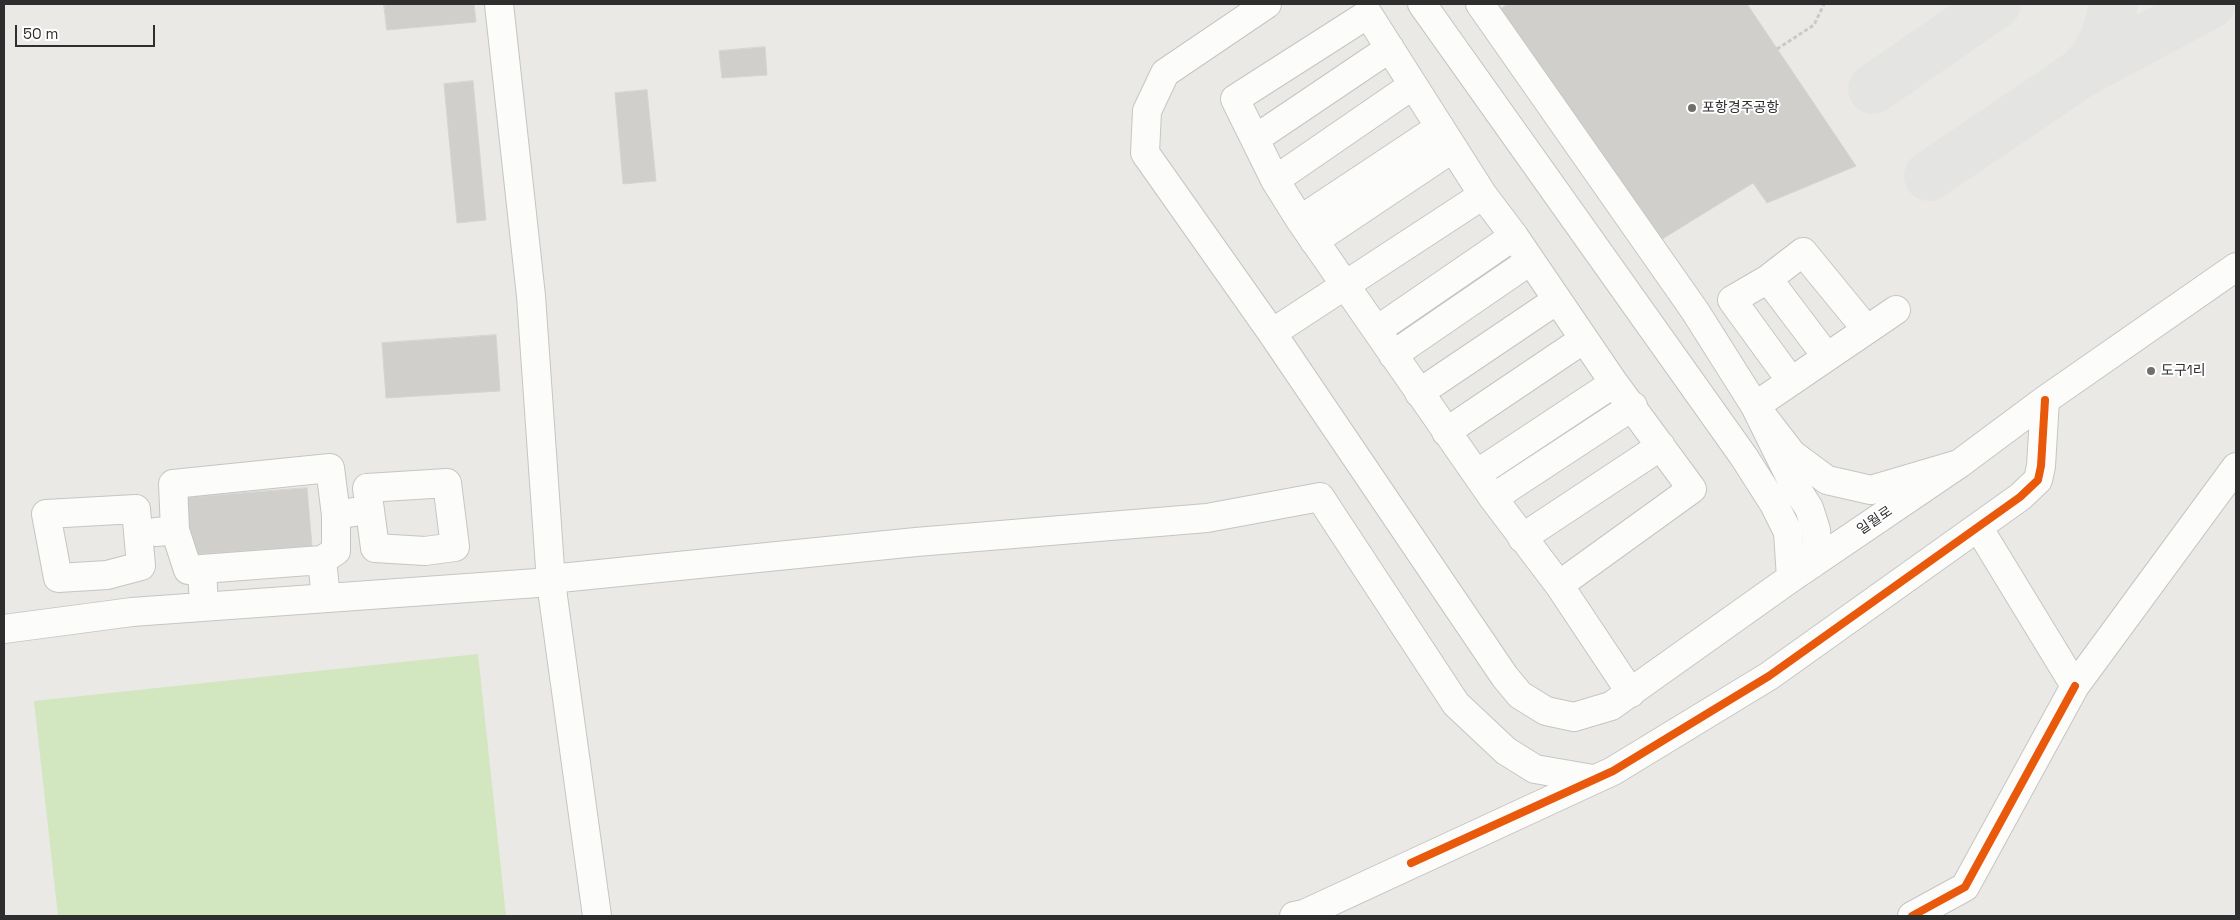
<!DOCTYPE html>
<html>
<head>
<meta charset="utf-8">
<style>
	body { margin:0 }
	#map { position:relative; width:2240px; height:920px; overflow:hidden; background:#eae9e5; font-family:"Space Grotesk",sans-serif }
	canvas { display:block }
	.frame { position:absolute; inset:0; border:5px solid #2e2e2e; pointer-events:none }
	.scale { position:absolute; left:15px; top:25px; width:140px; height:22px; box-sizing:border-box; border:2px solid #2e2e2e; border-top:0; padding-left:6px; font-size:15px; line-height:18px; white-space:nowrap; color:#2e2e2e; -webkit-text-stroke:4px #fff; paint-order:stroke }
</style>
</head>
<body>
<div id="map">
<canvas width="2240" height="920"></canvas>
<div class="frame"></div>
<div class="scale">50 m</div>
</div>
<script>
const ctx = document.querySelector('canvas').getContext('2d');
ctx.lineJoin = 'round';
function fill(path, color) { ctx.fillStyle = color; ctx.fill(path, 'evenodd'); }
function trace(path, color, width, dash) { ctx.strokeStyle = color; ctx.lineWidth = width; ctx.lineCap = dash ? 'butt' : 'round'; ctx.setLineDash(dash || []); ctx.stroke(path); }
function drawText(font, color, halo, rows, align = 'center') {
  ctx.font = font + ' "Space Grotesk","Noto Sans KR",sans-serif'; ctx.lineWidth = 4; ctx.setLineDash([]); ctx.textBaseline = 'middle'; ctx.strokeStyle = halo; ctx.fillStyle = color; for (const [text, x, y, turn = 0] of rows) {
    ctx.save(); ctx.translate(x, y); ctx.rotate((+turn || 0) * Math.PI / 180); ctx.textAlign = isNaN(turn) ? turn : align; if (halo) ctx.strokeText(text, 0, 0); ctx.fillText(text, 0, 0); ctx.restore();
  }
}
const pitch = new Path2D(`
	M478,654L506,916H58L34,701Z`);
const taxiway = new Path2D(`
	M2081,73L2210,4
	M1873,89L1996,4
	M1929,176L2081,73C2101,53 2110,32 2113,4`);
const building = new Path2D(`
	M384,4H474L476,22L387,30Z
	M1508,4H1747L1856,166L1767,203L1753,183L1659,241L1499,10Z
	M765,47L767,75L722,78L719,51Z
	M473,81L486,220L457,223L444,84Z
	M647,90L656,181L623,184L615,93Z
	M496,335L500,391L386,398L382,343Z
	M307,488L312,546L185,555L181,498Z`);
const path = new Path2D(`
	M1777,49L1814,25L1824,4`);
const minor = new Path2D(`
	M499,4L531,296L551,582L597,916
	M1267,4L1165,73L1147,111L1145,153L1272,333L1505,677L1520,695L1546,711L1574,717L1611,706L1791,578L1959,464
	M1422,4L1744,457L1774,504L1788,532L1791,578
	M1480,4L1695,311L1755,406L1792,454L1827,480L1871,490L1959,464L2045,400L2236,267
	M1368,14L1483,195L1514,236L1614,383L1692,489L1559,585L1493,498L1300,220L1275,180L1235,99Z
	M1255,139L1390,48
	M1275,180L1413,85
	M1300,220L1440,127
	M1314,241L1453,148
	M1768,279L1827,357
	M1377,330L1514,236
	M1272,333L1483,195
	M1393,355L1530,261
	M1791,381L1732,300L1768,279L1803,252L1867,330
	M1419,393L1557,300
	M1446,432L1584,339
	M1478,473L1614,383
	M447,483L455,547L425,551L375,548L367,488Z
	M1493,498L1633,406
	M136,509L141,566L107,575L58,578L46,514Z
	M1978,527L2075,686L2236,467
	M175,530L173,484L330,468L336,515
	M156,532L175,530L188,570L202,569
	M1522,538L1661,446
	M322,560L336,551V515L354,512
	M1812,564L1817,544L1816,530L1809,508L1794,485L1755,406L1896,310
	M1559,585L1631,693
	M204,606L202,569L322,560L326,598
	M4,629L132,612L551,582L560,578L916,542L1207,518L1320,497L1456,704L1506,751L1535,769L1593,779
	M1294,916L1304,914L1613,771L1769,676L2020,497L2038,480L2041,466L2045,400
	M1912,916L1965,887L2075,686`);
const cycleway = new Path2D(`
	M1411,863L1613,771L1769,676L2020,497L2038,480L2041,466L2045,400
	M1912,916L1965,887L2075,686`);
const markers = [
	[1692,108,5,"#706f6e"],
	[2151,371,5,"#706f6e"]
];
const poiNames = [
	["포항경주공항",1702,108],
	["도구1리",2161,371]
];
const streetNames = [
	["일월로",1875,521,-34]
];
fill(pitch, '#d2e6c0');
trace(taxiway, '#e4e4e3', 50);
fill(building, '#d0cfcb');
trace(building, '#d5d4d1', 1);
trace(minor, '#c5c5c4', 30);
trace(path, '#c9c9c8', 3, [4, 2.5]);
trace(minor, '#fcfcfb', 28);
trace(cycleway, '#e8590c', 8);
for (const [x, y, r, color] of markers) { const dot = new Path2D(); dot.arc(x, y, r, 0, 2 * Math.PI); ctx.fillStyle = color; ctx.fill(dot); trace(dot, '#fff', 2); }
drawText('14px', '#2e2e2e', '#fff', poiNames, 'left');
drawText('14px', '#2e2e2e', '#fff', streetNames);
</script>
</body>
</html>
